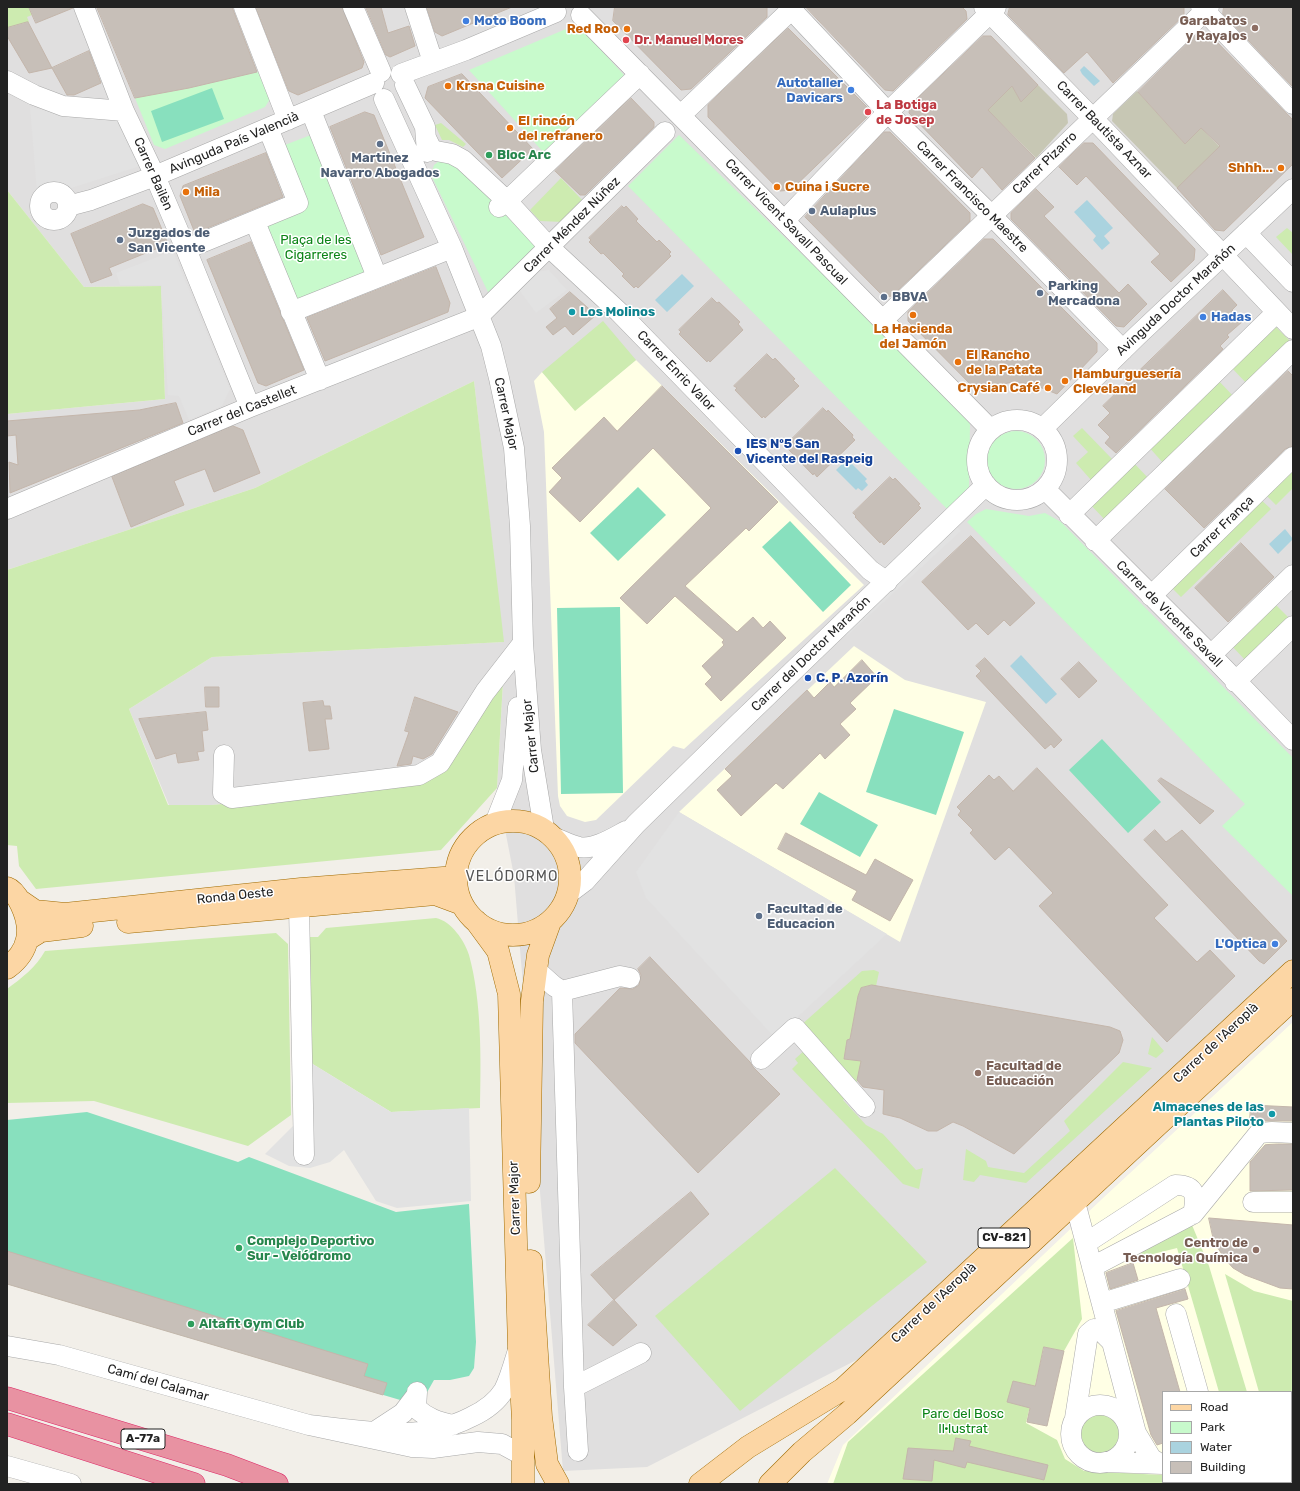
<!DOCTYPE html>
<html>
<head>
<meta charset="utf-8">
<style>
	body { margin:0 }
	#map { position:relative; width:1300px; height:1491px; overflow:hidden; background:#f2efe9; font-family:Rubik,sans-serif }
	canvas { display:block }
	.frame { position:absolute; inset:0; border:8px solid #222; pointer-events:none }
	.legend { position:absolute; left:1162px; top:1391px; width:130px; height:92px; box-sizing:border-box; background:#fff; border:1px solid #a7a7a7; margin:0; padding:5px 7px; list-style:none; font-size:12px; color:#222 }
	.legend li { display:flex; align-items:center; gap:8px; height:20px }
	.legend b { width:20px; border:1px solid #a7a7a7 }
</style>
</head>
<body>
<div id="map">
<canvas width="1300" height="1491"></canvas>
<div class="frame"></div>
<ul class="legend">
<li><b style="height:5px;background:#fcd6a4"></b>Road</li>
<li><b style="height:11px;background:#c8facc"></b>Park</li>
<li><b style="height:11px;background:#aad3df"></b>Water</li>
<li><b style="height:11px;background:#c7bfb8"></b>Building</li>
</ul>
</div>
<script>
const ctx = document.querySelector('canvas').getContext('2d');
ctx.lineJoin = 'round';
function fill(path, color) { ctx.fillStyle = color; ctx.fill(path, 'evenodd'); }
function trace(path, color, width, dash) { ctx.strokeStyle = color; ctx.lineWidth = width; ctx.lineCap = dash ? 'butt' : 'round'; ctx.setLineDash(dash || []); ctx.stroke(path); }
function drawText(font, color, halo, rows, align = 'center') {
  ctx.font = font + ' Rubik,sans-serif'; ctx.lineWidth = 3; ctx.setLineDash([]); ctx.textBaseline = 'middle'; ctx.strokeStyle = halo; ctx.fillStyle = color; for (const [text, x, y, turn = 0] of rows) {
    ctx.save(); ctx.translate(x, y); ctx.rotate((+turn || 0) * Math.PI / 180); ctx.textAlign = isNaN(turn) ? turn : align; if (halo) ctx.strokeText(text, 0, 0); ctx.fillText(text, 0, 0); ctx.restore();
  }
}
const residential = new Path2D(`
	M7,7H1293V1000L925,1325L647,1467L563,1471L514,876L497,788L503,682L438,774L388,788L212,805H169L129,709L212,657L503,642L474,381L255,488L7,570V414L165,399L161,286L84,287L7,190Z`);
const education = new Path2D(`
	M636,360L864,585L684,749L673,746L596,820L585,822L567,816L560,806L558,796L544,432L534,381L542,372L575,410Z
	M854,646L905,680L986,702L900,942L679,812Z
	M1293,1022V1484H827L843,1445L1102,1199ZM1163,1392H1291V1482H1163Z`);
const construction = new Path2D(`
	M1038,85L1067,114L1068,123L1036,158L988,110L1012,86L1021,101Z
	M1137,91L1185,144L1201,128L1220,147L1177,188L1112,121L1113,114Z`);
const grass = new Path2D(`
	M7,7H29L32,15L27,17L29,22L7,28Z
	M441,123L466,144L463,147L449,140H442L435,125Z
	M561,178L584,202L563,222L540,221L530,210Z
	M7,190L84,287L161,286L165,399L7,414Z
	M1287,228L1293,233V255L1276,237Z
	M603,321L636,360L575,411L542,372Z
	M1273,324L1293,344L1249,386L1230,366Z
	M1217,379L1235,398L1165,465L1147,445Z
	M474,381L504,642L212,657L129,709L168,805H212L388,788L438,774L503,681L497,788L441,850L36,889L19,866L17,846L7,845V570L255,488Z
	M1082,428L1113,460L1091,480L1076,463L1088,452L1073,436Z
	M1131,460L1150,480L1107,522L1088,502Z
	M1293,462V488L1276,505L1263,492Z
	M1258,497L1271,509L1181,597L1168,584Z
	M1272,601L1292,621L1248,663L1229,643Z
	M436,918C451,921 465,941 469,955C482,1002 481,1060 480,1108L391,1112L311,1063L307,937H318L326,928Z
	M276,933L288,944L291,1115L248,1146L94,1101L7,1103V989C22,978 36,967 45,951Z
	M874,970L879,972L876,986L872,985L861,989L858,996L850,1039L847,1040L844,1059L861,1061L856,1086L800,1026L862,971Z
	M1152,1037L1164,1051L1156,1058L1148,1054Z
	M805,1050L847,1095L843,1100L866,1125L883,1134L916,1170L923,1168L919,1189L903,1184L792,1069L798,1063L795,1059Z
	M1123,1062L1152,1068L1026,1183L980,1175L974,1182L963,1180L966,1149L986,1161L988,1167L1024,1173L1070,1131L1064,1121Z
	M835,1168L927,1262L740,1411L655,1316Z
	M1192,1225L1209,1266L1247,1392H1219L1177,1248L1125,1261Z
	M1073,1238L1082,1319L1064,1351L1044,1347L1026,1423L1057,1440L1065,1459L1084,1471L1163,1475V1482H1257L1262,1484H833L848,1442Z
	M1225,1274L1254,1291L1293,1301V1420L1291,1421V1392H1259Z
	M1077 1434a21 21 0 1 1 42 0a21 21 0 1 1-42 0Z`);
const park = new Path2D(`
	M566,29L586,34L637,89L555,165L469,70Z
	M258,72L270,99L265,107L165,149L154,145L135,98L190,88Z
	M316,133L373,275L293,307L260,224L300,207L277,148Z
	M679,135L963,410L970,424L969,489L949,511L628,186Z
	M442,159L454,161L535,246L494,291L488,292L431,175L434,165Z
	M987 460a29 29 0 1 1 58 0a29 29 0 1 1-58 0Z
	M986,509L1029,516L1045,513L1061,522L1293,758V896L1222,826L1245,804L967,522L976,514Z`);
const pitch = new Path2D(`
	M212,88L224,119L162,142L151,111Z
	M638,487L666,515L618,561L590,533Z
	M790,521L851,585L823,612L762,547Z
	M620,607L623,793L561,794L557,608Z
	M894,709L964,732L936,815L866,792Z
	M1102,739L1161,802L1128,833L1069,770Z
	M819,792L878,825L860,857L800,824Z
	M87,1112L238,1162L249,1157L396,1212L469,1204L476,1342L474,1368L469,1376L450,1380H434L426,1394L407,1402L7,1284V1120Z`);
const parking = new Path2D(`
	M30,107L69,116H113L122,121L140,166L68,189L37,192Z
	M173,251L230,389L222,406L189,420L179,396L168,395L161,285H120L116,273Z
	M549,270L567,290L536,313L519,290L537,272Z
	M953,523L961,531L847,636L842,630Z
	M679,812L887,934L775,1038L646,898L636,872Z
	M311,1063L391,1112L469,1108L471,1201L397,1208L376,1201L344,1150L330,1162L310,1168L289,1166L265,1154L294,1125Z`);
const water = new Path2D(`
	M1084,66L1100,81L1094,86L1082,74L1080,70Z
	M1087,200L1113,228L1104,236L1110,243L1102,250L1093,240L1096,236L1074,212Z
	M682,274L694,286L667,312L655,300Z
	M847,459L867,479L865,481L868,485L862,491L858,488L856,490L836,470Z
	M1285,529L1293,539L1278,554L1269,544Z
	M1021,655L1057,694L1046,704L1010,666Z`);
const building = new Path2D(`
	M29,7H73V8L36,23Z
	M97,7H232L257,72L189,88L135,98Z
	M256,7H342L364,62L362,68L298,95L289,91Z
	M366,7H381L388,33L409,26L415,46L390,57L386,55Z
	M427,7H512L442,36L435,32Z
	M615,7H767V17L691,89L681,90L613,21Z
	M806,7H962L966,11L967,19L893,91L885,90Z
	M1010,7H1184V15L1113,83L1087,52L1064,73L1008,15Z
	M1224,7H1293V87L1223,14Z
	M28,22L52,68L29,73L7,36V28Z
	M788,28L868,108V116L791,190L780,191L708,117V105Z
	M983,36H991L1038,85L1021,102L1012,86L988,110L1035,158L1002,190L982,167L972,178L909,113L910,106Z
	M1195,36L1213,38L1293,120V164L1224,231L1215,230L1177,188L1220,146L1201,128L1185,144L1138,92Z
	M89,51L101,83L74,95H67L52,68Z
	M462,74L533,149L502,178L425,98L428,87Z
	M631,98L654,122V127L585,195H580L555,171Z
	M365,112L374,115L424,237L381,255L330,127Z
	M884,132H890L970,213V221L892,296L884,297L805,217Z
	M1084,143H1093L1195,249L1194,260L1171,282L1151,262L1160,254L1086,176L1077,185L1059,167Z
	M266,153L283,197L195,233L180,196L183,186Z
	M1036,189L1054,207L1044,216L1119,293L1128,284L1147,304L1124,327L1116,326L1011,219V213Z
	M143,204L153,208L168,244L109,268L112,275L91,283L71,234Z
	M622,206L624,208L626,206L638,219L636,221L657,242L659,240L671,252L669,254L671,256L638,288L636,286L634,288L622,276L624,274L603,253L601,254L589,242L591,240L589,238Z
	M984,239H993L1097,343V352L1057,394L1032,384L1013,382L993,386L978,392L908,321V312Z
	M251,242L304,370L266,386L258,383L207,260Z
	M436,267L450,303L448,312L325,361L307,318Z
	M1223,290L1237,305L1232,310L1243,321L1227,335L1229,337L1220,346L1223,349L1116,453L1105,443L1110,437L1098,425L1110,413L1103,406Z
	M570,292L596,315L573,335L565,326L553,335L546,327L557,318L550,309Z
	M712,298L717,303L719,302L740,322L738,324L743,330L710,362L708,360L707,362L679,334L681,332L679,330Z
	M767,354L773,360L775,358L795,379L793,380L799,386L765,418L764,416L762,418L735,390L737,388L734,386Z
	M1288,371L1293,376V446L1285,449L1204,528L1165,489Z
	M662,386L778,502L749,531L746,528L685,586L737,632L753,617L763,628L770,621L786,638L721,701L705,684L712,677L702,666L724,645L722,642L724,640L675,596L647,624L620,598L711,508L653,448L580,522L549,492L562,478L552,468L604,417L617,431Z
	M176,403L183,423L10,493L9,462L18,465L16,435L7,436V421L139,410Z
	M823,408L827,412L828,410L853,435L852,437L855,440L817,477L814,473L813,475L788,449L790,448L786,445Z
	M233,426L243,430L260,473L214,492L205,469L189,475L174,481L184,505L131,527L112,477Z
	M890,477L893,480L895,478L920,504L918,505L921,508L884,545L881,541L880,543L855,517L856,516L853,513Z
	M971,536L1035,603L1010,626L1004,620L988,635L976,623L968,630L922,582Z
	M1241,543L1274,577L1228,622L1195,588Z
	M985,658L1062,740L1054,748L1051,744L1045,749L976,676L981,671L976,666Z
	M862,660L877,677L850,703L856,709L840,724L850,735L825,759L820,753L783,789L776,783L741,816L717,790L732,776L725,769L807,690L814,698L830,682L834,687Z
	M1079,662L1097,681L1079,698L1061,679Z
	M205,687H219V707H206Z
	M415,697L458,712L432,754L423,759L413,756L411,764L397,766L409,732L405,731Z
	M323,701L324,706H330L332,719H325L329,749L309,751L303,703Z
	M206,712L208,730L202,731L204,751L197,752L199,760L178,763L176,753L156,759L139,719Z
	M1037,768L1168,905L1154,918L1197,962L1210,950L1235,976L1167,1042L1039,906L1053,893L1009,847L995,860L970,833L973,830L958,815L961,811L957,807L989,775L994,780L999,776L1013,791Z
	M1161,778L1214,811L1200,824L1158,781Z
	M1155,830L1166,842L1182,830L1287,941L1264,964L1259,961L1144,840Z
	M786,833L866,875L875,859L913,880L890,921L852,900L857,891L778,849Z
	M650,957L750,1062L753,1067L780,1094L698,1173L575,1043V1034L620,988L633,989L639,985L641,975L638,969Z
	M872,985L1110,1027L1120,1031L1123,1040L1119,1053L1014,1154L963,1126L953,1122L937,1131H928L900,1118L883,1114L884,1090L863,1087L857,1080L861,1061L844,1059L847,1040L850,1039L858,996L861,988Z
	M1251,1105L1293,1107V1121H1250Z
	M1278,1144H1293V1190L1250,1191V1162L1265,1145Z
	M691,1192L709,1214L614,1300L591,1275Z
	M1209,1218L1293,1225V1289L1280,1288L1245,1275L1233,1268L1225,1259L1214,1242Z
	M7,1251L368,1364L364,1376L387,1383L383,1395L7,1284Z
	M1133,1263L1138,1280L1110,1289L1106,1273Z
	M1185,1289L1188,1299L1156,1308L1180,1392H1163V1443L1157,1445L1151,1435L1116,1311Z
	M614,1300L637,1325L613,1346L588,1325Z
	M1044,1347L1064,1351L1047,1426L1027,1422L1030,1408L1007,1402L1013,1381L1035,1386Z
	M956,1438L971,1441L969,1446L1048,1465L1044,1480L967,1462L965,1468L934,1460L932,1481L903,1479L908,1448L953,1451Z`);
const minor = new Path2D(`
	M84,7L124,111L155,176L186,249L250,407
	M244,7L288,120
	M353,7L381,72
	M415,7L433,62
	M789,7L900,125L991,215L1123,350
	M984,7L1103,129L1293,329
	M1201,7L1293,104
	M581,15L991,430
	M401,74L466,50L556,12
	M7,81L34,95L63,106L124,111
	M405,85L425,127L427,152
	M384,99L452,248L491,346L499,378L514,448L520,526L523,643L531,750L544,829
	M311,111L377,277
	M681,115L794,7
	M426,138L431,148L436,151L452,154L463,160L507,201L549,247L619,312L870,570L887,582
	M40 206a14 14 0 1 1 28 0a14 14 0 1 1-28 0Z
	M68,206L91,200L155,176L374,83
	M499,207L507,201L640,74
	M785,220L888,112L996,7
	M255,222L320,380
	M1246,233L1293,282
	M186,249L298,203L268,128
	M291,312L452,248
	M883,320L1209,7
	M977 460a40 40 0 1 1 80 0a40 40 0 1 1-80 0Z
	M1042,429L1137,336L1293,189
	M1045,489L1211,655L1293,740
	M7,509L250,407L478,317L665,132
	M1069,515L1277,312
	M1095,541L1293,350
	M1151,596L1293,457
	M1211,655L1293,575
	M1235,682L1293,626
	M224,755L223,793L232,798L419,775L440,763L485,692L523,643
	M495,823L512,780L518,707
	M555,838C563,841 571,845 579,847C594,850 613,838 626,831
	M569,893L585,881L636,824L736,726L986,485
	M299,906L304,1155
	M536,970L554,986L562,991
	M761,1059L795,1028L865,1107
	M1075,1202L1136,1433L1151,1458L1160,1464
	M1253,1202H1293
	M1086,1243L1175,1185C1196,1185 1197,1196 1193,1214
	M1092,1267L1193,1214L1259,1133L1272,1132L1293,1133
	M1102,1303L1180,1279
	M1176,1314L1198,1392
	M7,1346L59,1355L309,1425
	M518,1350C514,1363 510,1378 504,1390C496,1403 484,1411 471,1417C421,1443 363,1431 309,1425L412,1447L433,1448L478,1442L502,1444L524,1456
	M574,1387L641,1353
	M417,1392L416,1408C427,1418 438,1422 453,1425
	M1071 1434a29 29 0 1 1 58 0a29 29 0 1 1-58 0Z
	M1075,1418L1088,1334L1094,1329L1102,1332L1112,1342
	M374,1432L403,1413L416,1396
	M1291,1447H1293
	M578,1451L574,1387L562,991L620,976L630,978
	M1105,1462L1163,1464
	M7,1466L71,1484
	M1291,1469L1293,1463
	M1277,1482L1279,1484`);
const major = new Path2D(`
	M456 878a57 57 0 1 1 114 0a57 57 0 1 1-114 0Z
	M7,888C13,890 18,898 21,904C33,929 30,951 7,968
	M19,900L35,911L65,914L301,889L456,877
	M476,921L498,951L509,994L519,1348L523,1420V1484
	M128,922L435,894L462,904
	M28,939L41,931L82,926
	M529,1182L532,1001L538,955L550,922
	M531,1261L541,1417L547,1464L558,1484
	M700,1484L748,1447L843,1389L1293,971
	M770,1484L802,1452L847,1414L1293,999`);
const highway = new Path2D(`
	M7,1398L227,1465L277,1484
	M7,1424L194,1484`);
const markers = [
	[466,21,4,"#3f7fe0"],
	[1255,28,4,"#8d6e63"],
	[627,29,4,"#e8710a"],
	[626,40,4,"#e0444e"],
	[448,86,4,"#e8710a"],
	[851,90,4,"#3f7fe0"],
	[868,112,4,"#e0444e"],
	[510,128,4,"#e8710a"],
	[380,144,4,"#5c6f8a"],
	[489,155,4,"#2e9e5b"],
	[1281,168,4,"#e8710a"],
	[777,187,4,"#e8710a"],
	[186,192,4,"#e8710a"],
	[812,211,4,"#5c6f8a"],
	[120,240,4,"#5c6f8a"],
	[1040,293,4,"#5c6f8a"],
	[884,297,4,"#5c6f8a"],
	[572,312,4,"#0f9aa8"],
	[913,315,4,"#e8710a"],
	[1203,317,4,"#3f7fe0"],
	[958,362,4,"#e8710a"],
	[1065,381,4,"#e8710a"],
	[1048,388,4,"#e8710a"],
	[738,451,4,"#1a4fb4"],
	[808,678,4,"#1a4fb4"],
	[759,916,4,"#5c6f8a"],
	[1275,944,4,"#3f7fe0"],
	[978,1073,4,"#8d6e63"],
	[1272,1114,4,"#0f9aa8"],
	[239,1248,4,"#2e9e5b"],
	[1256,1250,4,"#8d6e63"],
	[191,1324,4,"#2e9e5b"]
];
const shields = [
	[1004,1238,52],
	[143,1439,44]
];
const shieldNames = [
	["CV-821",1004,1238],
	["A-77a",143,1439]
];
const shopNames = [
	["Moto Boom",474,21],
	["Autotaller",843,83,"right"],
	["Davicars",843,98,"right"],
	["Hadas",1211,317],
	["L'Optica",1267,944,"right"]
];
const educationNames = [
	["Garabatos",1247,21],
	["y Rayajos",1247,36],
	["Facultad de",986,1066,"left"],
	["Educación",986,1081,"left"],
	["Centro de",1248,1243],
	["Tecnología Química",1248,1258]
];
const foodNames = [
	["Red Roo",619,29,"right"],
	["Krsna Cuisine",456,86],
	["El rincón",518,121],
	["del refranero",518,136],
	["Shhh...",1273,168,"right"],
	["Cuina i Sucre",785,187],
	["Mila",194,192],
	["La Hacienda",913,329,"center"],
	["del Jamón",913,344,"center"],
	["El Rancho",966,355],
	["de la Patata",966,370],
	["Hamburguesería",1073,374],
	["Cleveland",1073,389],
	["Crysian Café",1040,388,"right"]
];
const healthNames = [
	["Dr. Manuel Mores",634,40],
	["La Botiga",876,105],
	["de Josep",876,120]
];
const streetNames = [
	["Carrer Bautista Aznar",1104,130,46],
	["Avinguda País Valencià",234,143,-23],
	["Carrer Pizarro",1045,163,-44],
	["Carrer Bailèn",153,174,66],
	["Carrer Francisco Maestre",972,197,45],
	["Carrer Vicent Savall Pascual",786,222,46],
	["Carrer Méndez Núñez",572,225,-45],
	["Avinguda Doctor Marañón",1176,300,-43],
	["Carrer Enric Valor",676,371,46],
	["Carrer del Castellet",242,411,-22],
	["Carrer Major",506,414,78],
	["Carrer França",1222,527,-44],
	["Carrer de Vicente Savall",1169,614,45],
	["Carrer del Doctor Marañón",811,654,-44],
	["Carrer Major",531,736,-96],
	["Ronda Oeste",235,896,-6],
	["Carrer de l'Aeroplà",1216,1043,-43],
	["Carrer Major",515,1198,-92],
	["Carrer de l'Aeroplà",934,1303,-43],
	["Camí del Calamar",158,1383,16]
];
const leisureNames = [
	["Bloc Arc",497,155],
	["Complejo Deportivo",247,1241],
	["Sur - Velódromo",247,1256],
	["Altafit Gym Club",199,1324]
];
const serviceNames = [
	["Martinez",380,158,"center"],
	["Navarro Abogados",380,173,"center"],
	["Aulaplus",820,211],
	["Juzgados de",128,233],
	["San Vicente",128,248],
	["Parking",1048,286],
	["Mercadona",1048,301],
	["BBVA",892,297],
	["Facultad de",767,909],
	["Educacion",767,924]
];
const parkNames = [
	["Plaça de les",316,240],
	["Cigarreres",316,255],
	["Parc del Bosc",963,1414],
	["Il·lustrat",963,1429]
];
const cultureNames = [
	["Los Molinos",580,312],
	["Almacenes de las",1264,1107,"right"],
	["Plantas Piloto",1264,1122,"right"]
];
const transitNames = [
	["IES Nº5 San",746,444],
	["Vicente del Raspeig",746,459],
	["C. P. Azorín",816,678]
];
const neighbourhoodNames = [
	["VELÓDORMO",512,877]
];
fill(residential, '#e0dfdf');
fill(education, '#ffffe5');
fill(construction, '#c7c7b4');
fill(grass, '#cdebb0');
fill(park, '#c8facc');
fill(pitch, '#88e0be');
fill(parking, '#e2e2e2');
fill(water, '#aad3df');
fill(building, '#c7bfb8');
trace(building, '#c4b6ab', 1);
trace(minor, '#a9a9a9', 21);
trace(major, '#a06b00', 23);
trace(highway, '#dc2a67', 23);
trace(minor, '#fff', 20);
trace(major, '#fcd6a4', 22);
trace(highway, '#e892a2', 22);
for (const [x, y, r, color] of markers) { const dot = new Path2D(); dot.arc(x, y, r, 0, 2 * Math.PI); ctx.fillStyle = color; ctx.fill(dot); trace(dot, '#fff', 1.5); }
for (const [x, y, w] of shields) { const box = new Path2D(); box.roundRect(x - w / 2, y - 10, w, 20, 3); ctx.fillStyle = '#fff'; ctx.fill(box); trace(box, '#222', 1); }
drawText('bold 12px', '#222', null, shieldNames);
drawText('bold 13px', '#366cbe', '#fff', shopNames, 'left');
drawText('bold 13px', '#785e54', '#fff', educationNames, 'right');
drawText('bold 13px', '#c56008', '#fff', foodNames, 'left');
drawText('bold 13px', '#be3a42', '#fff', healthNames, 'left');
drawText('13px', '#222', '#fff', streetNames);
drawText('bold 13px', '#27864d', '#fff', leisureNames, 'left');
drawText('bold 13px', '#4e5e75', '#fff', serviceNames, 'left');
drawText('13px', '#0c8416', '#fff', parkNames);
drawText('bold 13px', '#0d838f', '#fff', cultureNames, 'left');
drawText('bold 13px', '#164399', '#fff', transitNames, 'left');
ctx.letterSpacing = '1px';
drawText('14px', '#555', '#fff', neighbourhoodNames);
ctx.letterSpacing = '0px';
</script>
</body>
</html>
